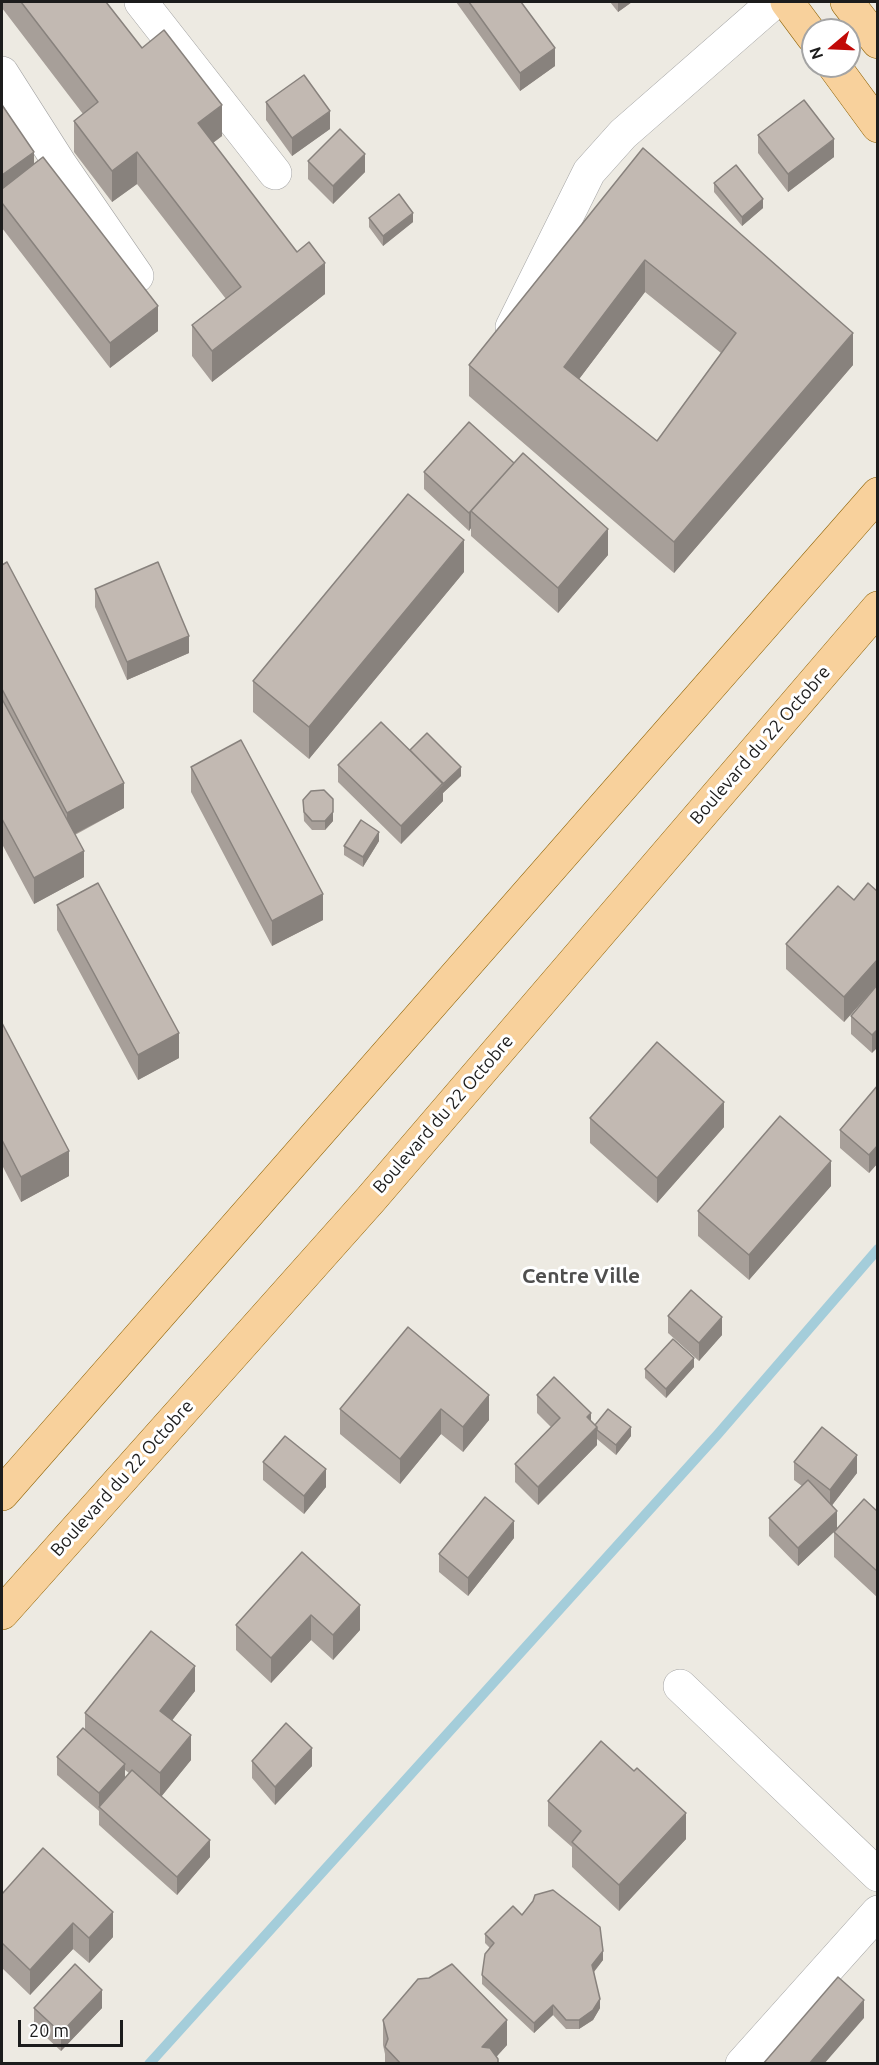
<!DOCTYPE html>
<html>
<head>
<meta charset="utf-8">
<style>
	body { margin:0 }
	#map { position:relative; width:879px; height:2065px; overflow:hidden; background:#edeae2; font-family:Ubuntu,sans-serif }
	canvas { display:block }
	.frame { position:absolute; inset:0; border:3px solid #1c1c1c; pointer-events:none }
	.north { position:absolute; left:801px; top:18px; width:60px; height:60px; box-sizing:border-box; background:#fff; border:2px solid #a4a4a4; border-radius:50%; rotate:251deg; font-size:16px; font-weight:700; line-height:24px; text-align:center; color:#1c1c1c }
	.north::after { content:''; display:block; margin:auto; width:21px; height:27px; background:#c10907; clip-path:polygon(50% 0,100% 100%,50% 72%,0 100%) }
	.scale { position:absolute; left:18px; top:2020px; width:105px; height:27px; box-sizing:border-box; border:3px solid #1c1c1c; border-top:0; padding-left:8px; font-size:18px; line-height:21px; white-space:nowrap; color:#1c1c1c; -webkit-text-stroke:4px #fff; paint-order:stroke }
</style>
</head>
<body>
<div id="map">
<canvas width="879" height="2065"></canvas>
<div class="frame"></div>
<div class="north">N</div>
<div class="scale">20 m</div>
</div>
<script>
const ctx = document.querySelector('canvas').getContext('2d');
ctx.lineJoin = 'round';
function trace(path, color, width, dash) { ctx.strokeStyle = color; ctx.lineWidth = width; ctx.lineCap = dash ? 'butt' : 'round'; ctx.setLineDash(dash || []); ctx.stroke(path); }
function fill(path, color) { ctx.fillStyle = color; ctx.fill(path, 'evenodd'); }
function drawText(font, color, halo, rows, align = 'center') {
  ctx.font = font + ' Ubuntu,sans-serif'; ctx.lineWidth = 6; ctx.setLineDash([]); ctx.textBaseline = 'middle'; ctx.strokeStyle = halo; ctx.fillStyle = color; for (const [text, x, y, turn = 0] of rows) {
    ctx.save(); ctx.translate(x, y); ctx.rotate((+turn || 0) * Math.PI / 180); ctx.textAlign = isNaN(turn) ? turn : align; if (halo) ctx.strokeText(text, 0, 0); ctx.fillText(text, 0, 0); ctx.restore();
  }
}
const stream = new Path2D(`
	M149,2064L718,1434L878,1249`);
const minor = new Path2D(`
	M141,2L275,173
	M2,73L60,164L137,276
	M512,327L589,172L623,134L774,2
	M680,1686L878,1875
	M742,2064L878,1912`);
const major = new Path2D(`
	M787,2L813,37
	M847,2L878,42
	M834,66L878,126
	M2,1494L878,494
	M2,1613L371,1199L878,608`);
const wall = new Path2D(`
	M2,2H106L142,48L222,136L213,143L325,294L212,382L192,356V325L226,299L137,184L112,202L74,152V121L83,114L2,8Z
	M456,2H521L555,66L520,91Z
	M610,2H632L618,12Z
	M266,102L330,129L292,156L266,120Z
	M2,105L34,164L158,331L110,368L2,228Z
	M758,135L834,157L788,192L758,153Z
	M643,148L853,365L674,573L469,396V365ZM645,292L721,353L657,441L579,379Z
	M308,161L365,172L333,204L308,179Z
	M714,183L763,208L742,226L714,192Z
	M369,218L413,222L383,246L369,227Z
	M424,472L608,555L558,613L471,536V528L469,531L424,489Z
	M2,565L124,808L75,835L84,877L34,904L2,844Z
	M464,572L309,759L253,712V681Z
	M95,589L189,653L127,680L95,607Z
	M410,750L461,776L443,793V801L401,844L338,782V765Z
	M191,767L323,920L272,946L191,792Z
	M303,800L333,821L325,830H312L304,821Z
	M379,841L363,867L344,855V846Z
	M878,892L872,1053L851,1034V1016L873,990L844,1022L786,969V944L854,900Z
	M57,905L179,1058L138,1080L57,930Z
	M2,1023L69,1176L21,1202L2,1165Z
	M878,1085V1163L869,1173L840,1148V1130Z
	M590,1118L724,1127L657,1203L590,1143Z
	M831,1186L749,1280L698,1236V1211Z
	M668,1316L722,1335L699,1361L668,1333Z
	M694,1367L666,1398L645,1378V1369Z
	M489,1395V1420L463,1452L441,1434L400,1484L340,1434V1409Z
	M537,1395L591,1421L595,1425L631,1436L616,1455L597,1439V1445L538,1505L515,1482V1464L551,1427L537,1413Z
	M263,1462L326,1487L304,1514L263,1480Z
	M794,1462L857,1473L832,1505L837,1529L798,1566L769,1536V1518L802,1486L794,1480Z
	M878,1512V1598L834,1557V1532Z
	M514,1538L468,1596L439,1572V1554Z
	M302,1552L360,1630L333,1660L311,1640L271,1683L236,1650V1625Z
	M195,1691L172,1720L191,1760L161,1797L210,1857L177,1895L99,1825V1811L57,1775V1757L85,1730V1713ZM125,1770L129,1773L125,1778Z
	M252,1761L312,1766L275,1805L252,1778Z
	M548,1801L686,1839L619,1911L572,1867V1847L548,1826Z
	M2,1894L113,1937L89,1963L73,1949L30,1995L2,1968Z
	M522,1915L603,1960L594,1972L600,2008L593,2020L579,2029H566L553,2015L534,2033L482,1984V1975L490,1948L485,1943V1934Z
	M34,2008H102L61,2051L34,2026Z
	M383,2020L507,2045L496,2057L498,2064H385V2054L383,2045Z`);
const shadedWall = new Path2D(`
	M618,2H632L618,12Z
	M555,48V66L520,91V73Z
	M222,105V136L198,154V123Z
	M330,111V129L292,156V138Z
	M834,139V157L788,192V174Z
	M34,152V170L2,193V175Z
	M137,152V184L112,202V171Z
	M365,154V172L333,204V186Z
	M763,199V208L742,226V217Z
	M413,213V222L383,246V236Z
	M645,260V292L564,399V367Z
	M325,263V294L212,382V351Z
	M158,306V331L110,368V343Z
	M853,333V365L674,573V542Z
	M514,463L471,511V528L469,531V513Z
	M608,529V555L558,613V588Z
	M464,540V572L309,759V727Z
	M189,636V653L127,680V662Z
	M461,767V776L443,793V801L401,844V826Z
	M124,783V808L67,838V813Z
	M333,812V821L325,830V821Z
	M379,832V841L363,867V857Z
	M84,851V877L34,904V878Z
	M323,894V920L272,946V921Z
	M878,959V984L844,1022V997Z
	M878,1029V1047L872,1053V1035Z
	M179,1033V1058L138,1080V1055Z
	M724,1102V1127L657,1203V1178Z
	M878,1145V1163L869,1173V1155Z
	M69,1151V1176L21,1202V1177Z
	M831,1161V1186L749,1280V1255Z
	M722,1317V1335L699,1361V1343Z
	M694,1358V1367L666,1398V1389Z
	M489,1395V1420L463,1452V1427Z
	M441,1409V1434L400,1484V1459Z
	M591,1413V1431L587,1417Z
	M597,1427V1445L538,1505V1487Z
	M631,1427V1436L616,1455V1445Z
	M857,1455V1473L830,1508V1490Z
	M326,1469V1487L304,1514V1496Z
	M837,1511V1529L798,1566V1548Z
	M514,1521V1538L468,1596V1578Z
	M360,1605V1630L333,1660V1635Z
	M311,1615V1640L271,1683V1658Z
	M195,1666V1691L160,1736V1711Z
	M191,1735V1760L160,1798V1773Z
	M312,1748V1766L275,1805V1787Z
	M125,1764V1782L99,1807V1793Z
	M686,1813V1839L619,1911V1885Z
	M210,1840V1857L177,1895V1877Z
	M113,1912V1937L89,1963V1938Z
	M73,1923V1949L30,1995V1970Z
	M603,1951V1960L592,1974V1965Z
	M102,1990V2008L61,2051V2033Z
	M600,1999V2008L593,2020L579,2029V2020Z
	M864,2000V2018L824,2064H809Z
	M553,2005V2015L534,2033V2023Z
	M507,2020V2045L490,2064L482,2047Z`);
const building = new Path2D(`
	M21,2H106L142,48L164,30L222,105L198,123L297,252L309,242L325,263L212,351L192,325L241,287L137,152L112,171L74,121L98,102Z
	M469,2H521L555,48L520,73Z
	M304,75L330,111L292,138L266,102Z
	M804,100L834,139L788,174L758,135Z
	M2,105L34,152L2,175Z
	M340,129L365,154L333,186L308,161Z
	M643,148L853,333L674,542L469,365ZM645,260L736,333L657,441L564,367Z
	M43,157L158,306L110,343L2,203V189Z
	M736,165L763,199L742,217L714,183Z
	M399,194L413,213L383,236L369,218Z
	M469,422L514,463L469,513L424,472Z
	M523,453L608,529L558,588L471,511Z
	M408,494L464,540L309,727L253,681Z
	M7,562L124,783L67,813L2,689V565Z
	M158,562L189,636L127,662L95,589Z
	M2,699L84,851L34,878L2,819Z
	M381,722L443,783L401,826L338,765Z
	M427,733L461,767L443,784L410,750Z
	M241,740L323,894L272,921L191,767Z
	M324,790L333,799V812L325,821H312L304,812L303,800L311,791Z
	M361,820L379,832L363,857L344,846Z
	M98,883L179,1033L138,1055L57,905Z
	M868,883L878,892V959L844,997L786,944L838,886L854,900Z
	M878,984V1029L872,1035L851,1016Z
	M2,1023L69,1151L21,1177L2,1140Z
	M657,1042L724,1102L657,1178L590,1118Z
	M878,1085V1145L869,1155L840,1130Z
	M780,1116L831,1161L749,1255L698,1211Z
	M691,1290L722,1317L699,1343L668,1316Z
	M408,1327L489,1395L463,1427L441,1409L400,1459L340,1409Z
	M673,1339L694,1358L666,1389L645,1369Z
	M554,1377L591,1413L587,1417L597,1427L538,1487L515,1464L560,1418L537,1395Z
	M608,1409L631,1427L616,1445L597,1430V1427L595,1425Z
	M822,1427L857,1455L830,1490L794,1462Z
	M285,1436L326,1469L304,1496L263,1462Z
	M808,1480L837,1511L798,1548L769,1518Z
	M485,1497L514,1521L468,1578L439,1554Z
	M864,1499L878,1512V1572L834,1532Z
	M302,1552L360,1605L333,1635L311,1615L271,1658L236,1625Z
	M151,1631L195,1666L160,1711L191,1735L160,1773L85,1713Z
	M286,1723L312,1748L275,1787L252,1761Z
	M83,1728L125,1764L99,1793L57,1757Z
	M601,1741L634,1771L637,1768L686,1813L619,1885L572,1842L581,1831L548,1801Z
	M132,1770L210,1840L177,1877L99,1807Z
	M43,1848L113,1912L89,1938L73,1923L30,1970L2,1943V1894Z
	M553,1890L600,1927L603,1951L592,1965L600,1999L593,2010L579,2020H566L553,2005L534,2023L482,1975L485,1954L494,1943L485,1934L513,1906L522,1915L533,1901L535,1895Z
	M75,1964L102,1990L61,2033L34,2008Z
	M452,1964L507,2020L482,2047L490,2048L498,2059V2064H401L385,2047L388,2039L383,2020L418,1979L429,1978Z
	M838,1977L864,2000L809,2064H763Z`);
const streetNames = [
	["Boulevard du 22 Octobre",760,745,-49],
	["Boulevard du 22 Octobre",443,1114,-49],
	["Boulevard du 22 Octobre",122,1478,-48]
];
const quarterNames = [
	["Centre Ville",581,1276]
];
trace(stream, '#a4cdda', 10);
trace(minor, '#a3a3a3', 34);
trace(major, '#8f6306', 34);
trace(minor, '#fff', 33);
trace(major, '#f8d19c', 33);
fill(wall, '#a79f99');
fill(shadedWall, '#88827d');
fill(building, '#c2b9b2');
trace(building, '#88827d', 1.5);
drawText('18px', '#1c1c1c', '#fff', streetNames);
drawText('bold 21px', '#4f4f4f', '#fff', quarterNames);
</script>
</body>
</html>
